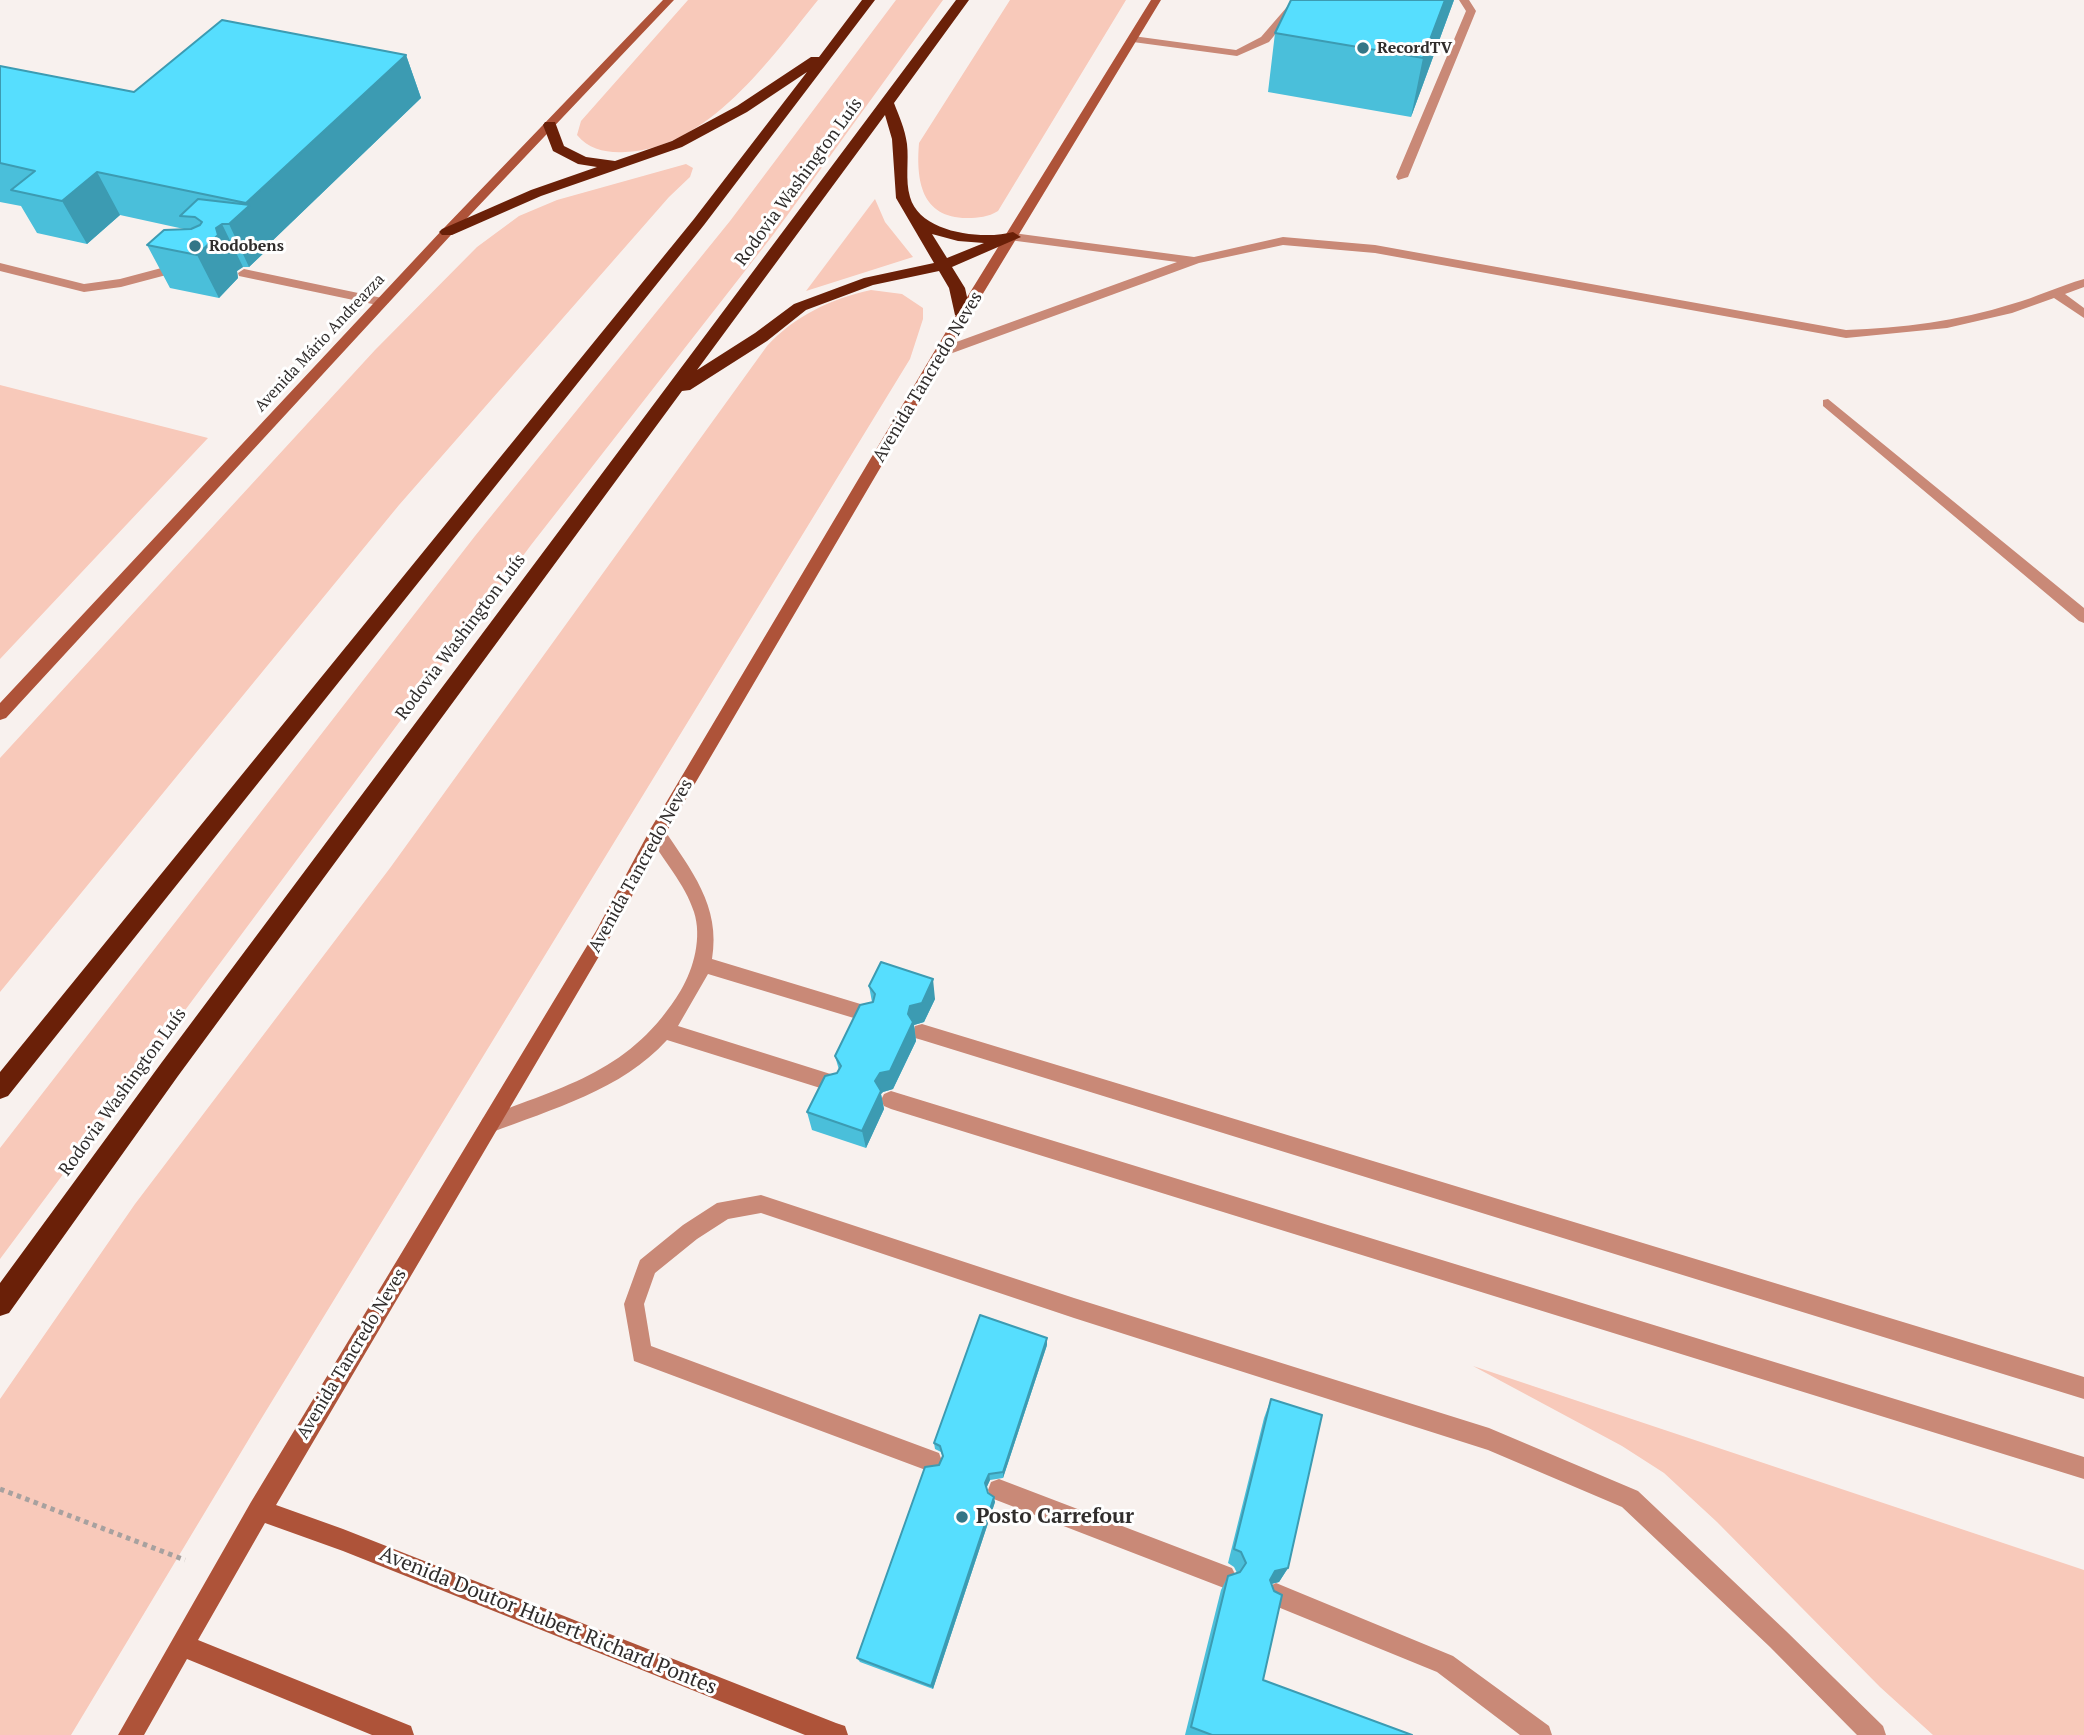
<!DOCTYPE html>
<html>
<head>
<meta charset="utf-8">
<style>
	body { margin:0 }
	canvas { display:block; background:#f8f1ee }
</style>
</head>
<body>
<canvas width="2084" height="1735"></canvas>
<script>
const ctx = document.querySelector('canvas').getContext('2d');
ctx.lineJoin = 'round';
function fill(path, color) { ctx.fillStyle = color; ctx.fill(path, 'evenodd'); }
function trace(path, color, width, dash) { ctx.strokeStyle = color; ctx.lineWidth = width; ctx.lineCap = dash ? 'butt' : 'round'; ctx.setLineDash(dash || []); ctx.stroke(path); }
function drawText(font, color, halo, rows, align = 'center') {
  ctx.font = font + ' "PT Serif",serif'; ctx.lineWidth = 6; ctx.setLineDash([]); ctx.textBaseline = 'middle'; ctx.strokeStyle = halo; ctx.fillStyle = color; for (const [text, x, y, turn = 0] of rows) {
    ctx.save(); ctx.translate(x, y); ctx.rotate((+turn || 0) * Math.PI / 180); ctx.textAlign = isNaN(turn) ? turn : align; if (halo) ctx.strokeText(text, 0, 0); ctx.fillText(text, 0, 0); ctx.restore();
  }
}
const green = new Path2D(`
	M688,0H818C771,58 708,149 625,152C607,153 589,150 577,135L581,121Z
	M896,0H943L773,235L531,545L0,1259V1148L475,536L730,221Z
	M1010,0H1126L998,211C988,217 979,218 967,218C921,218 916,180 919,143Z
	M686,164L693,168L690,177L669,197L399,505L0,992V758L375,350L477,247L519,216L557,200Z
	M875,199L885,222L913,257L806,291Z
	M871,290L902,294L923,308V319L910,359L258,1424L71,1735H0V1399L135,1204L390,868L767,346C795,316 830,299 871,290Z
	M0,385L208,438L0,659Z
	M1473,1366L2084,1570V1735H1933L1880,1687L1717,1522L1664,1473L1622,1446Z`);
const path = new Path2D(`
	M0,1489L185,1560`);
const lane = new Path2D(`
	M1293,0H1303L1269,42L1237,56L1133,42L1128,39L1133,36L1236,50L1261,37Z
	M1459,0H1469L1476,11L1408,177L1398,180L1396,177L1466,11Z
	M1013,233L1194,257L1283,237L1375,245L1846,330C1902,328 1958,321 2012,304C2037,297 2059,286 2084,279V287L2065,294L2084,308V318L2054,298L2012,313L1947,328L1846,338L1375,253L1283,245L1199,263L947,355H937V349L1177,262L1009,240V234Z
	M184,262L189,263V269L121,287L84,292L0,271V263L84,284L120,279Z
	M244,269L382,298L389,302L382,306L239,276L238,273Z
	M1828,399L2084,608V623L2079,621L1823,406V400Z
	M657,826L663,828C691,870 721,906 712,959L867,1006L874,1008L876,1014L874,1020L867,1022L708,974L678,1026L840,1077L843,1083L840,1089L833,1092L667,1040C622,1090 552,1109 490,1133L483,1130L480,1124L483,1118C567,1085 632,1071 681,990C694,968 702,937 694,912C685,883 662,860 648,833L651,828Z
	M922,1024L2084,1377V1399L922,1040L915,1038L913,1032L915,1026Z
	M891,1091L2084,1457V1479L891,1109L884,1106L881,1100L884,1094Z
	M761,1195L1074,1298L1489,1428L1638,1491L1786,1631L1883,1726L1886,1735H1857L1770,1647L1622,1507L1488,1450L1074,1318L761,1213L728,1219L697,1239L655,1273L644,1304L651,1346L939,1453L942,1461L939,1469L931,1472L634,1361L624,1304L640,1260L683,1225L717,1203Z
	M999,1479L1232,1568L1236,1576L1232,1584L1224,1588L991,1498L988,1490L991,1482Z
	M1276,1583L1453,1656L1549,1726L1552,1735H1520L1437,1672L1268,1603L1264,1595L1268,1587Z`);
const secondary = new Path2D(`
	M663,0H674L451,235L6,718L0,720V703L443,229Z
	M1151,0H1161L970,315L663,838L608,941L276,1505L343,1529L836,1723L845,1726L848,1735H805L343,1551L265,1523L198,1640L411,1726L414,1735H372L187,1659L144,1735H118L251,1502L596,931L651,828L956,315Z`);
const highway = new Path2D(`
	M862,0H875L704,225L8,1096L0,1099V1072L694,219L807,72L747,112L682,147L541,196L452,235H442L439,232L442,229L531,190L597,167L578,164L553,151L543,125L545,122H555L564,146L586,157L615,161L672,141L737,106L811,57H819Z
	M956,0H969L894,103C899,116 905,129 907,144C909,161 905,180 910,197C920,234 985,240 1013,232L1021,237L952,267L965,288L971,315L969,318L963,320L955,315L949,288L939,271L873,285L806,310L767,341L690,390L682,391L178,1076L9,1313L0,1316V1283L162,1062ZM885,115L892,139L896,198L934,263L864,278L794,304L755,333L697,370ZM932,234L958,241L984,243L947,258Z`);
const wall = new Path2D(`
	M1454,0L1411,117L1268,92L1275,33Z
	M406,55L421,98L268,245L269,248L249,267H243L237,271L238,278L219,298L170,288L147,245L184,229L120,215L87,244L37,233L21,206L0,202V66L134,92Z
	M869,986L935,999L924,1022L914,1025L916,1041L893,1089L883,1092L881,1094L884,1109L866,1148L812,1130L807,1112L839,1070L835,1056L872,1002Z
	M1047,1345L1003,1478L990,1480L986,1488L988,1493L995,1502L933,1689L860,1662L857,1658L943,1457L941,1452L935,1449L934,1443Z
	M1271,1399L1288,1568L1279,1582L1271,1584L1263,1680L1412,1735H1185L1221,1590L1228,1576L1237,1573L1234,1567L1228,1563L1264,1418Z`);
const shadedWall = new Path2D(`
	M1445,0H1454L1411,117L1423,58Z
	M406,55L421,98L268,245L269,248L249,267L229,224L247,207L246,203Z
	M97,172L120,215L87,244L62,201Z
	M222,224L243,267L237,271L238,278L219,298L197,255L216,228Z
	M933,979L935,999L924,1022L914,1025L916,1041L893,1089L883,1092L881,1094L884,1109L866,1148L862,1131L875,1081L908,1014L910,1006Z
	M1047,1338V1345L1003,1478V1472Z
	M989,1474L990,1480L986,1489L985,1483Z
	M994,1497L995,1502L933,1689L931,1686Z
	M1288,1568L1279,1582L1267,1585L1275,1571Z`);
const building = new Path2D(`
	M1291,0H1445L1423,58L1275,33Z
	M222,20L406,55L246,203L97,172L62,201L11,190L35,171L0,163V66L134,92Z
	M198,199L250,205L229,224H222L216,228L218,235L197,255L147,245L164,230L191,229L200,225L202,222L195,217L180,216Z
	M881,962L933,979L922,1003L910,1006L908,1014L913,1022L890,1071L880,1073L875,1081L881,1091L862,1131L807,1112L825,1076L837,1073L841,1066L835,1056L860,1005L873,1002L875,994L869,986Z
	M980,1315L1047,1338L1003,1472L989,1474L985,1483L988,1493L994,1497L931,1686L857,1658L925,1467L939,1465L943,1456L940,1446L934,1443Z
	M1271,1399L1322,1415L1288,1568L1275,1571L1270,1580L1274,1591L1282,1595L1263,1680L1412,1735H1212L1191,1727L1228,1576L1240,1572L1246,1563L1241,1552L1234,1549Z`);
const markers = [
	[1363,48,7,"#337687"],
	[195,246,7,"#337687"],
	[962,1517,7,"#337687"]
];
const farPoinames = [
	["RecordTV",1377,48],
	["Rodobens",209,246]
];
const farStreetnames = [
	["Avenida Mário Andreazza",320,343,-47]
];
const streetNames = [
	["Rodovia Washington Luís",799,182,-54],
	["Avenida Tancredo Neves",928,377,-59],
	["Rodovia Washington Luís",461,637,-53],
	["Avenida Tancredo Neves",641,866,-61],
	["Rodovia Washington Luís",123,1092,-54],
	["Avenida Tancredo Neves",352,1354,-59]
];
const nearPoinames = [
	["Posto Carrefour",976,1517]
];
const nearStreetnames = [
	["Avenida Doutor Hubert Richard Pontes",548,1621,22]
];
fill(green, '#f8c9ba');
trace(path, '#a7a19f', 5, [4.5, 4.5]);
fill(lane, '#c98977');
fill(secondary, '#ae5339');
fill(highway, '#6a2008');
fill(wall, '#4abfda');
fill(shadedWall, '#3c9bb2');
fill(building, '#56defe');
trace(building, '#3c9bb2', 2);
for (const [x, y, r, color] of markers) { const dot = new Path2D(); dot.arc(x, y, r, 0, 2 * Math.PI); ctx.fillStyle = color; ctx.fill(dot); trace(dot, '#fff', 2.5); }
drawText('bold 16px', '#302d2c', '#fff', farPoinames, 'left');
drawText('16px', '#302d2c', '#fff', farStreetnames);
drawText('18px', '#302d2c', '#fff', streetNames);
drawText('bold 21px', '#302d2c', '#fff', nearPoinames, 'left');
drawText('21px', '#302d2c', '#fff', nearStreetnames);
</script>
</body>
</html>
